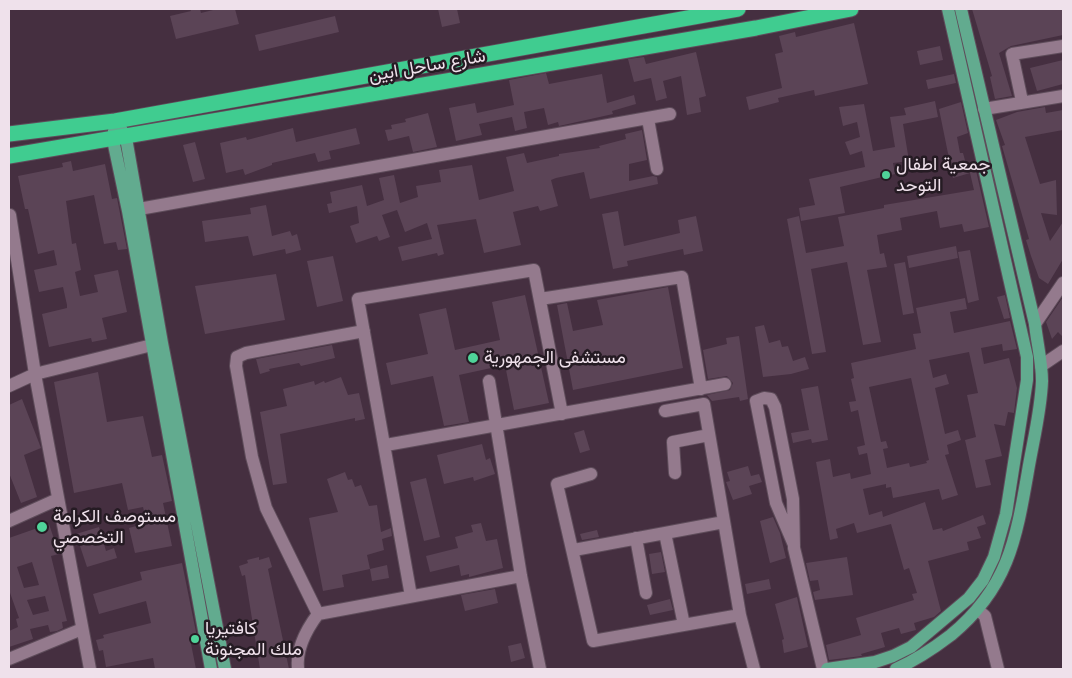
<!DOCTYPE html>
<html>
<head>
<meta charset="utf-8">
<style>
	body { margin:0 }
	#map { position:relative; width:1072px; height:678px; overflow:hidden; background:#452f40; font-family:Montserrat,sans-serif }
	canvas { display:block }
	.frame { position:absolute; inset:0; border:10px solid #efe1eb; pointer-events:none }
</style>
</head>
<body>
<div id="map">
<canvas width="1072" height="678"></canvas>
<div class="frame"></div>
</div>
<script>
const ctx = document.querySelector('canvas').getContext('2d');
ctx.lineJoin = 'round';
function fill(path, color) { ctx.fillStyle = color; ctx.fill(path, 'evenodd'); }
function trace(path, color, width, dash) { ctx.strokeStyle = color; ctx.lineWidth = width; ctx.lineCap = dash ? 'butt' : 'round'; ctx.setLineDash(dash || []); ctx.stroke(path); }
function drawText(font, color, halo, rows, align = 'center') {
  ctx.font = font + ' Montserrat,Vazirmatn,sans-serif'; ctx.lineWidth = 5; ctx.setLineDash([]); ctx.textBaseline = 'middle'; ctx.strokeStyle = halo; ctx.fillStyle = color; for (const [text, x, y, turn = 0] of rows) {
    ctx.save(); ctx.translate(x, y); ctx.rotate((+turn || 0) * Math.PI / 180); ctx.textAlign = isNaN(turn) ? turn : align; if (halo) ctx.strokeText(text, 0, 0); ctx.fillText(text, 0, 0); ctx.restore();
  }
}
const building = new Path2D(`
	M190,9H200L201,13L217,9H235L239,24L176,39L170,16L191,11Z
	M438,9H457L460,23L442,27Z
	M972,9H1063V35L1011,46L999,53L1012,96L995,99L990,77L992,76Z
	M335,16L339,32L259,51L255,35Z
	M854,23L868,84L815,96L814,90L778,98L779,102L749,110L746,97L782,88L775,54L783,52L779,36L795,32L796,37Z
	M940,46L943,60L920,65L917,51Z
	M696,52L706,96L699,98L701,112L687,115L681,76L663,81L667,98L656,101L651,78L634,82L628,59L644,57L646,64Z
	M1063,60V84L1037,91L1030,68Z
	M546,73L549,84L602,74L607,103L634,95L636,104L612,111L613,114L559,126L558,122L548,125L544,108L524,112L527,128L515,131L512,117L479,124L482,135L456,141L449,108L475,103L477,113L514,105L509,80Z
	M954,74L956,83L928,89L926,80Z
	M935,101L938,117L903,124L909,161L893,163L895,174L840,187L845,213L801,221L799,208L815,205L809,179L865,167L862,151L850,155L845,142L860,137L857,122L843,126L839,107L864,104L873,151L895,147L890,117L906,115L904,108Z
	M961,102L968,133L957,137L960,153H963L966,164L974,162L989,227L964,232L962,224L940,228L937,211L900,218L902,230L877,235L880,254L884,253L887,267L867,270L881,342L863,345L847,262L811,269L826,352L812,354L787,219L799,216L806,253L844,246L838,217L884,208V205L974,190L970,173L953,178L939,109Z
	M1045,107L1046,113L1063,110V130L1025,137L1040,184L1056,180L1057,215L1041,213L1050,241L1063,222V259L1048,284L1039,278L1031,256L1026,240L1029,239L1002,146L1005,145L996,120L1017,112Z
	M428,113L437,147L413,152L409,136L388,141L385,130L392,129L391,125L406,122L405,119Z
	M293,128L296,142L356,128L360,144L329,151L331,159L318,162L315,153L272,163V165L245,175L243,169L226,173L220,143L246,137L247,140Z
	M642,130L647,160L629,164V181L653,176L657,177L658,184L590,199L584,172L556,178L551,180L558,206L540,211L538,206L513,212L521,245L484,253L476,219L437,225L444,254L438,256L437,253L402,261L398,247L432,239L427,223L405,232L397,210L382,215L390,237L379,241L377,236L356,243L350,226L359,223L357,206L329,213L327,204L332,203L330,192L362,185L367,206L384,200L379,178L394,175L400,203L418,197L416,186L441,182L439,170L472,165L479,200L514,191L506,157L524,153L527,163L559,156V154L600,148L599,146L626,139L625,134Z
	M195,142L205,179L193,182L183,145Z
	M71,161L73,171L105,164L112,199L117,198L127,249L118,250L116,242L104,244L94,195L66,201L72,244L76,243L81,270L75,272L80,296L98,292L94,275L118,270L127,312L102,318L107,339L92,342L91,338L49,347L42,314L67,308V305L63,287L39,292L34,270L57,265L54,250L38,254L28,209H25L18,176L63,167L62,163Z
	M266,205L272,236L290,231L292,236L297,234L301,250L286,254L285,249L253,256L248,236L205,242L202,221L251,214L250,208Z
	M618,211L624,246L680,233L678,220L696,216L703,251L684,255L683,249L627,261L628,266L613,269L602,214Z
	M956,246L958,258L909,268L907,256Z
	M970,250L979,300L968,303L958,252Z
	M333,256L343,301L317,307L307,261Z
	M905,262L914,313L903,315L894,264Z
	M276,274L285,320L205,334L195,286Z
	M668,287L683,368L573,390L557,305L567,303L573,331L603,325L597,300Z
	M525,295L549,403L514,410L505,365L459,375L469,422L444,426L433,376L391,385L386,363L428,354L419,314L446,308L455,350L500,340L492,302Z
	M1005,295L1010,318L1004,319L997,297Z
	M1063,297V337L1058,332L1052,339L1046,322Z
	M965,298L967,309L950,312L954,333L1010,321L1017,349L1003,351L1002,344L981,348L984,364L1009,358L1017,388L1014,413L1008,412L1005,426L994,424L1002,456L985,460L991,485L976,488L965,440L976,437L967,395L978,393L969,352L929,360L933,378L946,374L949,384L935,388L945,434L958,430L961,440L947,445L949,454L945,455L958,495L942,500L939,489L893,498L891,487L886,488V484L863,489L869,515L882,511L883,517L925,502L933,530L942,528L943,531L983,515L986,524L977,527L981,538L967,542L969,550L928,561L941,611L934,617L914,623L916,630L901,634L899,628L881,633L885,647L861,654L862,656L829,660L826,645L861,635L856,618L914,600L912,594L917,593L909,568L904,570L891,524L857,533L854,523L836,529L838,538L830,540L816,462L830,459L833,477L850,473L851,479L871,474L867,453L859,455L857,447L865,445L858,410L851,412L849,402L856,401L851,379L854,378L851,363L916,349L913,334L921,333L916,308ZM911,378L929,460L926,461L927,463L910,467L909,463L887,468L883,449L888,448L886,441L881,442L869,387Z
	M764,325L769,343L780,340L782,347L788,346L793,361L805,357L809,369L791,374L763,377L755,327Z
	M739,336L748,399L740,401L739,397L712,401L707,395L730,390L733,383L727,376L708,379L703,350L727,344L726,338Z
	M332,345L335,358L301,366L299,363L269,369L270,371L260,374L256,359Z
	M98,372L107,422L143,416L152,457L162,455L172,501L163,503L172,546L135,553L129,528L147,523L143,507L128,510L122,483L74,493L54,382Z
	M341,377L348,395L359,393L365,419L355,421V418L280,434L287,483L273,485L260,412L287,406L283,389L314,381L315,385L324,381L325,383Z
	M818,386L828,440L812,443L811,439L793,443L791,433L809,430L801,389Z
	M22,399L41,448L24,455L37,497L21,503L9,473V405Z
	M584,430L590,450L580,453L574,433Z
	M482,444L486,460L490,458L495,474L474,481L473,477L444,484L437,455Z
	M748,466L751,476L759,474L762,482L749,486L752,494L733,500L726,482L730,481L727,472Z
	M345,472L348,480L352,479L355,487L361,485L369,506L377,505L381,532L391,528L392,536L382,539L384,550L367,555L370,569L342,575L344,587L323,591L309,518L338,512L327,479Z
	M426,478L440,537L424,541L410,482Z
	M773,517L780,533L786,558L770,563L760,521Z
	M481,523L486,541L497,539L503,568L469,577V574L461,576L459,565L430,572L426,556L458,548L455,537L473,532L471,525Z
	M49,524L59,554L51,556L67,621L62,622L63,628L57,631L50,632L48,625L30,629L33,639L9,647V631L18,627L16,619L19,618L9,590V538ZM32,562L39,585L24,588L17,567ZM45,596L49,611L33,615L27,600Z
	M99,527L106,551L114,548L117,558L87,567L76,534Z
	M597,530L599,537L582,540L580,534Z
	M661,552L665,572L652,574L649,554Z
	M259,557V560L269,557L272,567L268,569L289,669H260L245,575L242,576L239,566L248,563L247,560Z
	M847,557L853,595L815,600L813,592L820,590L818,580L810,581L806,563Z
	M182,563L197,637L190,639L196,669H155L153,658L106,667L103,650L99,651L96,640L104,638L103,635L151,623L146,601L99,614L93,594L142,580L140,572Z
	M387,565L389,578L372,581L370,569Z
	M769,579L771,589L747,594L745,584Z
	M495,589L498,603L465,611L461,595Z
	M797,597L808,647L784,653L782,640L784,639L775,604Z
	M670,599L673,610L650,615L647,605Z
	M521,643L525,658L511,662L508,646Z`);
const minor = new Path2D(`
	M1022,101L1012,54L1063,46
	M984,109L1063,96
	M648,119L657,169
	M139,209L670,114
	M10,215L35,374L90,669
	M540,299L682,277L701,389
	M1035,324L1063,283
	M1041,366L1063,351
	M489,381L521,576L540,669
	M9,386L35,374L152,345
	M665,411L704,404L740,615L754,669
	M386,445L725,384
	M675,473L673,442L709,435
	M591,474L557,484L593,641L740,615
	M9,521L58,499
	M665,533L684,625
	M636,538L646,593
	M794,545L776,503L756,401L764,398L771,399L775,407L793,499L794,548L823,669
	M574,550L724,522
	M411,596L358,299L534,270L562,414
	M978,610L985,616L998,669
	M318,614L266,508L252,457L236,366L237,357L246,353L364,331
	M9,659L82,629
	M298,669C296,649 306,630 318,614L521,576`);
const major = new Path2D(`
	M121,129L126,138L162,343L225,669
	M114,131L113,140L128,211L211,669
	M827,669L875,662L893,656L911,647L969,598L983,580L994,557L1006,514L1027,380V357L948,9
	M896,669C916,660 934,648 951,635C1008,588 1016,540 1028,471C1033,441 1041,411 1042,381C1042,362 1037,343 1035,324L961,9`);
const highway = new Path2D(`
	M9,134L115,121L738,9
	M9,156L756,28L851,9`);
const markers = [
	[886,175,5,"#4fd399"],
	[473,358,6,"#4fd399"],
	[42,527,6,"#4fd399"],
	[195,639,5,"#4fd399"]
];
const streetNames = [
	["شارع ساحل ابين",427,66,-10]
];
const poiNames = [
	["جمعية اطفال",896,165],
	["التوحد",896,186],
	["مستشفى الجمهورية",484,358],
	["مستوصف الكرامة",53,517],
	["التخصصي",53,538],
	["كافتيريا",205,629],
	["ملك المجنونة",205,650]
];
fill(building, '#5b4456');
trace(minor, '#5e4c5a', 14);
trace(major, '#5e4c5a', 14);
trace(highway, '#5e4c5a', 17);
trace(minor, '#947a8d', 12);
trace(major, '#62ab8f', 12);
trace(highway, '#40cc90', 15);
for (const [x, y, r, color] of markers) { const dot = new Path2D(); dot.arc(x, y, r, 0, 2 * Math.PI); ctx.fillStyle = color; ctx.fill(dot); trace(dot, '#251b23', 2); }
drawText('18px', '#efe1eb', '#251b23', streetNames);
drawText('18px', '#efe1eb', '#251b23', poiNames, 'left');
</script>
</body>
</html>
